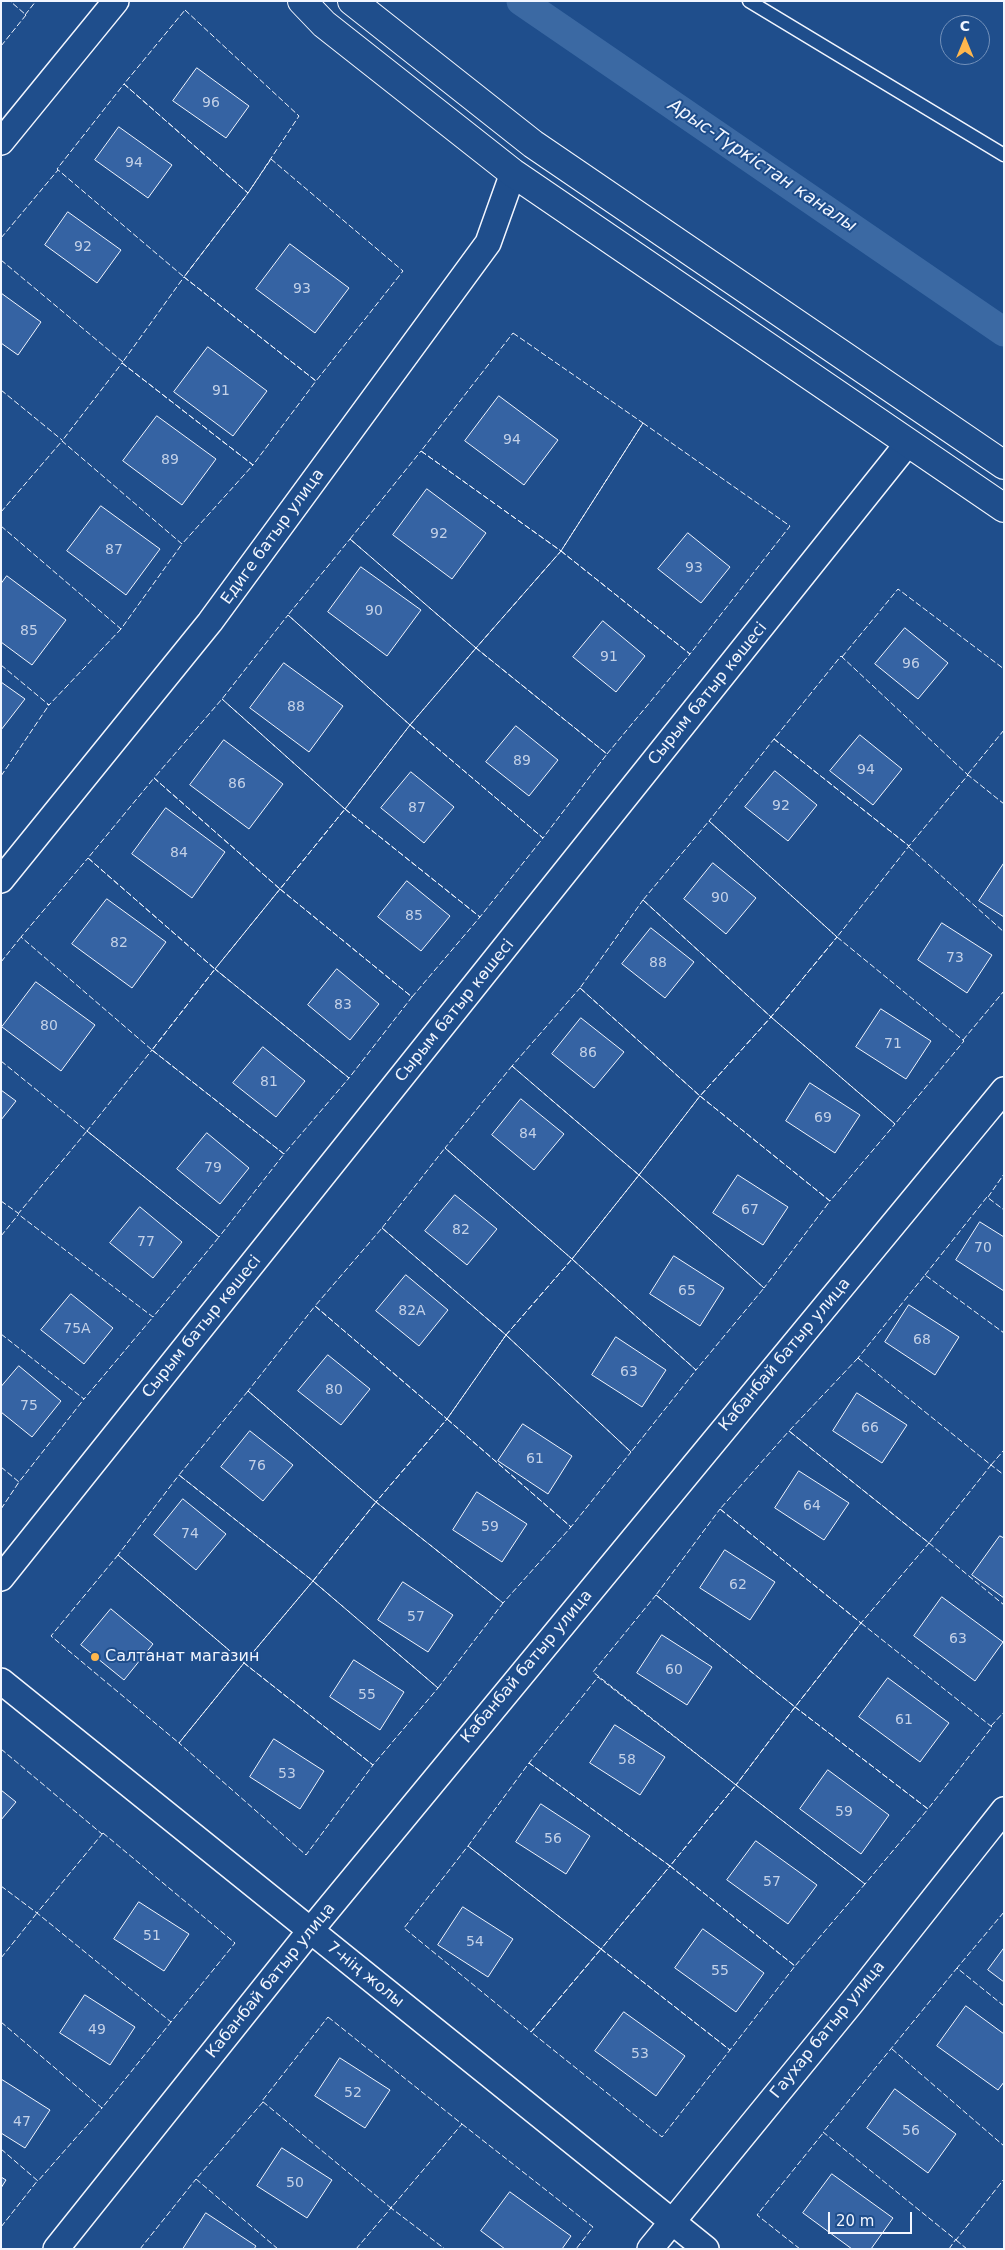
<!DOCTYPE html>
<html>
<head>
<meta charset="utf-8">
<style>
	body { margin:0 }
	#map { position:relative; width:1005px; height:2250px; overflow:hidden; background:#1f4e8c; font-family:"DejaVu Sans",sans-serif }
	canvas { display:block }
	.frame { position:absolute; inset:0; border:2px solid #f2f6ff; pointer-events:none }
	.north { position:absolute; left:940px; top:15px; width:50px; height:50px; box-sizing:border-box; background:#1f4e8c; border:1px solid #7391ba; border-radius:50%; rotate:0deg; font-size:14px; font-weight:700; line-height:20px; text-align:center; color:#f2f6ff }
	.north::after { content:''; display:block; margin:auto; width:18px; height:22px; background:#ffb74d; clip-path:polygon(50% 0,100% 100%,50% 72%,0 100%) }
	.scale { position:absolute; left:828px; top:2212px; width:84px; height:22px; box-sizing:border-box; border:2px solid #f2f6ff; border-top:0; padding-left:6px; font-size:15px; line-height:18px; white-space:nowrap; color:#f2f6ff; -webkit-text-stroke:4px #1f4e8c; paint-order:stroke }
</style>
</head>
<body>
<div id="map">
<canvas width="1005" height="2250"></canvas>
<div class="frame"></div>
<div class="north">С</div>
<div class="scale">20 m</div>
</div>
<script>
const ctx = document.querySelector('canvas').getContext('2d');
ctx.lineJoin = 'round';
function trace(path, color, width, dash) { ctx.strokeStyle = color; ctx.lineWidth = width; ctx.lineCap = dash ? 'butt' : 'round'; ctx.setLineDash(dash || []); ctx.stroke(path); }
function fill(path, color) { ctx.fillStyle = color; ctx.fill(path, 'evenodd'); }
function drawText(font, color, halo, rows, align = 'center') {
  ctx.font = font + ' "DejaVu Sans",sans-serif'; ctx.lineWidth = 4; ctx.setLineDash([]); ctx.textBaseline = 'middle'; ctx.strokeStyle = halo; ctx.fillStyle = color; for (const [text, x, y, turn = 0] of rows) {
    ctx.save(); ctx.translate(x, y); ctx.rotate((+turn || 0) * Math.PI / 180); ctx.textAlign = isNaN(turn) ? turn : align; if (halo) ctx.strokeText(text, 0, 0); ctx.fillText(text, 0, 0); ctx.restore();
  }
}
const canal = new Path2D(`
	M521,1L1004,332`);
const building = new Path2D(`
	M197,68L249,106L226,138L173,101Z
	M119,127L172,165L148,198L95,160Z
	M68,212L121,250L97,283L45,245Z
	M290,244L349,288L315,333L256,289Z
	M1,293L41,322L18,355L1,343Z
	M208,347L267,391L233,436L174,392Z
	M499,396L558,440L524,485L465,441Z
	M157,416L216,459L182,505L123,461Z
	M427,489L486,533L452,579L393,535Z
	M101,506L160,549L126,595L67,551Z
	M688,533L730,567L701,603L658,569Z
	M361,567L421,610L387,656L328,612Z
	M7,576L66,620L32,665L1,642V584Z
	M603,621L645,656L616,692L573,657Z
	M905,628L948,663L918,699L875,664Z
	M284,663L343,706L309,752L250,708Z
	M1,682L25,699L1,730Z
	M516,726L558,760L529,796L486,762Z
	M860,735L902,769L873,805L830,771Z
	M224,740L283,784L249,829L190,785Z
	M775,771L817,805L788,841L745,807Z
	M411,772L454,807L424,843L381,808Z
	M166,808L225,852L192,898L132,854Z
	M713,863L756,898L726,934L684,899Z
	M1004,863V917L979,901Z
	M407,881L450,916L421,951L378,917Z
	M107,899L166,942L132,988L72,944Z
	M942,923L992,955L967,993L918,960Z
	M651,928L694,962L665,998L622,964Z
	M337,969L379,1004L350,1040L308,1005Z
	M36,982L95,1025L61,1071L2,1027Z
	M881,1009L931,1041L906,1079L856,1047Z
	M581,1018L624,1052L594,1088L552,1054Z
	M263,1047L305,1081L276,1117L233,1083Z
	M810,1083L860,1115L835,1153L786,1121Z
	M1,1090L16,1101L1,1120Z
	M521,1099L564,1134L534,1170L492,1135Z
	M207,1133L249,1168L220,1204L177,1169Z
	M738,1175L788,1207L763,1245L713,1213Z
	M455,1195L497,1229L467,1265L425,1231Z
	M140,1207L182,1242L153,1278L110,1243Z
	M980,1222L1004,1237V1291L956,1260Z
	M674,1256L724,1288L700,1326L650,1294Z
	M406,1275L448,1310L419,1346L376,1311Z
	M71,1294L113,1328L84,1364L41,1330Z
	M909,1305L959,1337L935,1375L885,1342Z
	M616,1337L666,1370L642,1407L592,1375Z
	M328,1355L370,1389L341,1425L298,1391Z
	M19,1366L61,1401L32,1437L1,1412V1387Z
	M857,1393L907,1425L882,1463L833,1431Z
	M523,1424L572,1456L548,1494L498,1461Z
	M250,1431L293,1465L263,1501L221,1467Z
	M799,1471L849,1503L824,1540L775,1508Z
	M477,1492L527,1524L502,1562L453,1530Z
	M183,1499L226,1534L196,1570L154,1535Z
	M1000,1536L1004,1538V1598L972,1575Z
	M725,1550L775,1582L750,1620L700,1588Z
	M403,1582L453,1615L428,1652L378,1620Z
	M942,1597L1003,1642L975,1681L914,1636Z
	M111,1609L153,1644L124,1680L81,1645Z
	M662,1635L712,1667L687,1705L637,1673Z
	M354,1660L404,1692L380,1730L330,1697Z
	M888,1678L949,1723L920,1762L859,1717Z
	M615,1725L665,1757L640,1795L590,1763Z
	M274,1739L324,1771L300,1809L250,1777Z
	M828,1770L889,1815L861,1854L800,1809Z
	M1,1790L16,1802L1,1820Z
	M541,1804L590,1836L566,1874L516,1842Z
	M756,1841L817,1885L788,1924L727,1880Z
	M139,1902L189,1934L164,1971L114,1939Z
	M463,1907L513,1939L488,1977L438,1945Z
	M703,1929L764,1973L736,2012L675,1968Z
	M1004,1948V1982L988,1970Z
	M85,1995L135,2027L110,2065L60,2033Z
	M966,2006L1004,2034V2082L998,2090L937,2046Z
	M624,2012L685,2056L656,2096L595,2051Z
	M340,2058L390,2090L365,2128L315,2096Z
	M1,2079L50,2110L25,2148L1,2133Z
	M895,2089L956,2134L928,2173L867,2128Z
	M282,2148L332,2180L307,2218L257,2186Z
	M832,2174L893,2218L871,2249H852L803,2213Z
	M1,2177L6,2180L1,2188Z
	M510,2192L571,2236L562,2249H505L481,2231Z
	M206,2213L256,2246L254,2249H183Z`);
const lane = new Path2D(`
	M749,1L1004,155`);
const street = new Path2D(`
	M1,142L116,1
	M1,880L210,622L488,243L513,173
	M1,1578L908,443
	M1,1681L706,2249
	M56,2249L310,1931L1004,1090
	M650,2249L852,2002L1004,1810`);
const highway = new Path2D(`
	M302,1L324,24L513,173L1004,508
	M352,1L533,144L1004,465`);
const fence = new Path2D(`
	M185,10L299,116L248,193L124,84Z
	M25,15L36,1
	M1,46L26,15L10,1
	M124,84L248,193L184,277L57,169Z
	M271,159L403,271L316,381L184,277L248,193Z
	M1,238L58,170
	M1,260L123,362
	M184,277L316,381L253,465L122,363Z
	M513,333L643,423L561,551L421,451Z
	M122,363L253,465L182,544L62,441Z
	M1,390L62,440
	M643,423L790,526L690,654L561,551Z
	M421,451L561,551L476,648L350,539Z
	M1,512L62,441L63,442
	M1,526L121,629L182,544L181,543
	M350,539L476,648L410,725L288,615Z
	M561,551L690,654L607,754L476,648Z
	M476,648L607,754L543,838L410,725Z
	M841,656L968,775L909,846L774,739Z
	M842,657L898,589L1004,669
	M1,665L49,705L121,629
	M222,699L345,809L410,725L288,615L222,699L154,778L280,889L345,809L222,699
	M410,725L543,838L480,917L345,809Z
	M774,739L909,846L837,937L709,821Z
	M968,774L1004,730
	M1,776L49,705L47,704
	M967,776L968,775L1004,804
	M154,778L280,889L215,969L88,858Z
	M345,809L480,917L412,997L280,889Z
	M709,821L837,937L771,1017L643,900Z
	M909,847L1004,932
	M88,858L215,969L152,1050L21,937Z
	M280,889L412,997L349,1078L215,969Z
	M643,900L771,1017L700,1096L580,988Z
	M837,937L964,1041L895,1124L771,1017Z
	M1,962L21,937
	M215,969L349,1078L284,1154L152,1050Z
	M580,988L700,1096L639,1175L512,1066Z
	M771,1017L895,1124L830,1201L700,1096Z
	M963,1040L1004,991
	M152,1050L284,1154L219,1237L87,1131Z
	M1,1061L87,1131L88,1130
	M512,1066L639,1175L572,1259L445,1148Z
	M700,1096L830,1201L764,1288L639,1175Z
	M87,1131L219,1237L153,1317L18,1214Z
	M445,1148L572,1259L506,1335L382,1228Z
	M639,1175L764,1288L696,1370L572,1259Z
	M988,1197L1004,1174
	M1,1201L18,1213
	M382,1228L506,1335L447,1419L315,1306Z
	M1,1236L18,1215
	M572,1259L696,1370L631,1452L506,1335Z
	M925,1275L987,1197L1004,1210
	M315,1306L447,1419L376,1502L248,1391Z
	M1,1334L84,1399L153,1317
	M506,1335L631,1452L571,1527L447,1419Z
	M858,1358L991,1465L929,1543L789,1431Z
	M860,1360L858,1358L925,1275L1004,1333
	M248,1391L376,1502L313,1581L179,1475Z
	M447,1419L571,1527L503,1603L376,1502Z
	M789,1431L929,1543L861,1623L720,1509Z
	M991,1465L1004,1450
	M990,1466L991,1465L1004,1475
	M1,1467L19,1482L84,1399
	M179,1475L313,1581L244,1663L118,1555Z
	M376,1502L503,1603L438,1688L313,1581Z
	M1,1509L19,1482
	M720,1509L861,1623L795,1707L656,1595Z
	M929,1543L1004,1605
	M118,1555L244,1663L179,1743L51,1636Z
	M313,1581L438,1688L373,1765L244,1663Z
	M656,1595L795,1707L736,1785L593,1672Z
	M861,1623L992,1727L928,1809L795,1707Z
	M244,1663L373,1765L306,1855L179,1743Z
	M795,1707L928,1809L865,1884L736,1785Z
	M991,1726L1004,1712
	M1,1749L102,1834
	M529,1763L670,1866L601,1949L468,1846L529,1763L598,1677L736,1785L670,1866L529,1763
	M736,1785L865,1884L795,1966L670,1866Z
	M103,1833L235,1943L171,2022L37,1913Z
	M468,1846L601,1949L531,2032L404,1928Z
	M670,1866L795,1966L730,2050L601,1949Z
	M1,1886L37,1913
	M601,1949L730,2050L662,2137L531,2032Z
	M1,1958L37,1913
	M958,1969L957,1968L1004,1912
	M1004,2006L957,1968L823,2132L956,2240L1004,2179
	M328,2017L462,2124L391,2208L262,2101Z
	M1,2022L102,2108L171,2022L169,2021
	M892,2049L1004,2146
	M263,2102L196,2179L278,2249
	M462,2124L593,2227L576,2249
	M1,2149L38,2181L102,2108L101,2107
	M392,2206L391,2208L445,2249
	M1,2227L38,2180
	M956,2240L967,2249
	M140,2249L196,2179
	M356,2249L391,2208L390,2207
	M800,2249L757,2215L824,2132
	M949,2249L956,2239`);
const markers = [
	[95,1657,5,"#ffb74d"]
];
const numberNames = [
	["96",211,103],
	["94",134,163],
	["92",83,247],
	["93",302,289],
	["91",221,391],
	["94",512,440],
	["89",170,460],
	["92",439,534],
	["87",114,550],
	["93",694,568],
	["90",374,611],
	["85",29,631],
	["91",609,657],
	["96",911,664],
	["88",296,707],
	["89",522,761],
	["94",866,770],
	["86",237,784],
	["92",781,806],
	["87",417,808],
	["84",179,853],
	["90",720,898],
	["85",414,916],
	["82",119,943],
	["73",955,958],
	["88",658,963],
	["83",343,1005],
	["80",49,1026],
	["71",893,1044],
	["86",588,1053],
	["81",269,1082],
	["69",823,1118],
	["84",528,1134],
	["79",213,1168],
	["67",750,1210],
	["82",461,1230],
	["77",146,1242],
	["70",983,1248],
	["65",687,1291],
	["82А",412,1311],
	["75А",77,1329],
	["68",922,1340],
	["63",629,1372],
	["80",334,1390],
	["75",29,1406],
	["66",870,1428],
	["61",535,1459],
	["76",257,1466],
	["64",812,1506],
	["59",490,1527],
	["74",190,1534],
	["62",738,1585],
	["57",416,1617],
	["63",958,1639],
	["60",674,1670],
	["55",367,1695],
	["61",904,1720],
	["58",627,1760],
	["53",287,1774],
	["59",844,1812],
	["56",553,1839],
	["57",772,1882],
	["51",152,1936],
	["54",475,1942],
	["55",720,1971],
	["49",97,2030],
	["53",640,2054],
	["52",353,2093],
	["47",22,2122],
	["56",911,2131],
	["50",295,2183]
];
const streetNames = [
	["Едиге батыр улица",273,537,-54],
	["Сырым батыр көшесі",708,694,-51],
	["Сырым батыр көшесі",455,1011,-51],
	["Сырым батыр көшесі",202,1327,-51],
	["Кабанбай батыр улица",785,1355,-50],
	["Кабанбай батыр улица",527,1667,-50],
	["7-нің жолы",365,1975,39],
	["Кабанбай батыр улица",271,1981,-51],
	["Гаухар батыр улица",828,2030,-51]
];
const poiNames = [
	["Салтанат магазин",105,1657]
];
const waterNames = [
	["Арыс-Түркістан каналы",762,166,34]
];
trace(canal, '#3b69a3', 29);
fill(building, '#3563a3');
trace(building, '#f2f6ff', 1);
trace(lane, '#f2f6ff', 15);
trace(street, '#f2f6ff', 28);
trace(highway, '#f2f6ff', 30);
trace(lane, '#1f4e8c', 12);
trace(street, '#1f4e8c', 25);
trace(highway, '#1f4e8c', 28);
trace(fence, '#f2f6ff', 1, [6, 2.5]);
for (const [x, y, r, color] of markers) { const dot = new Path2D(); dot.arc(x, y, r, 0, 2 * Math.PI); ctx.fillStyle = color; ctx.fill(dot); trace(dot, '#1f4e8c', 2); }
drawText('14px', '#c3d1e8', null, numberNames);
drawText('16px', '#f2f6ff', '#1f4e8c', streetNames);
drawText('16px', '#f2f6ff', '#1f4e8c', poiNames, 'left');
drawText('italic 18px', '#f2f6ff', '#1f4e8c', waterNames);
</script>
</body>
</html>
